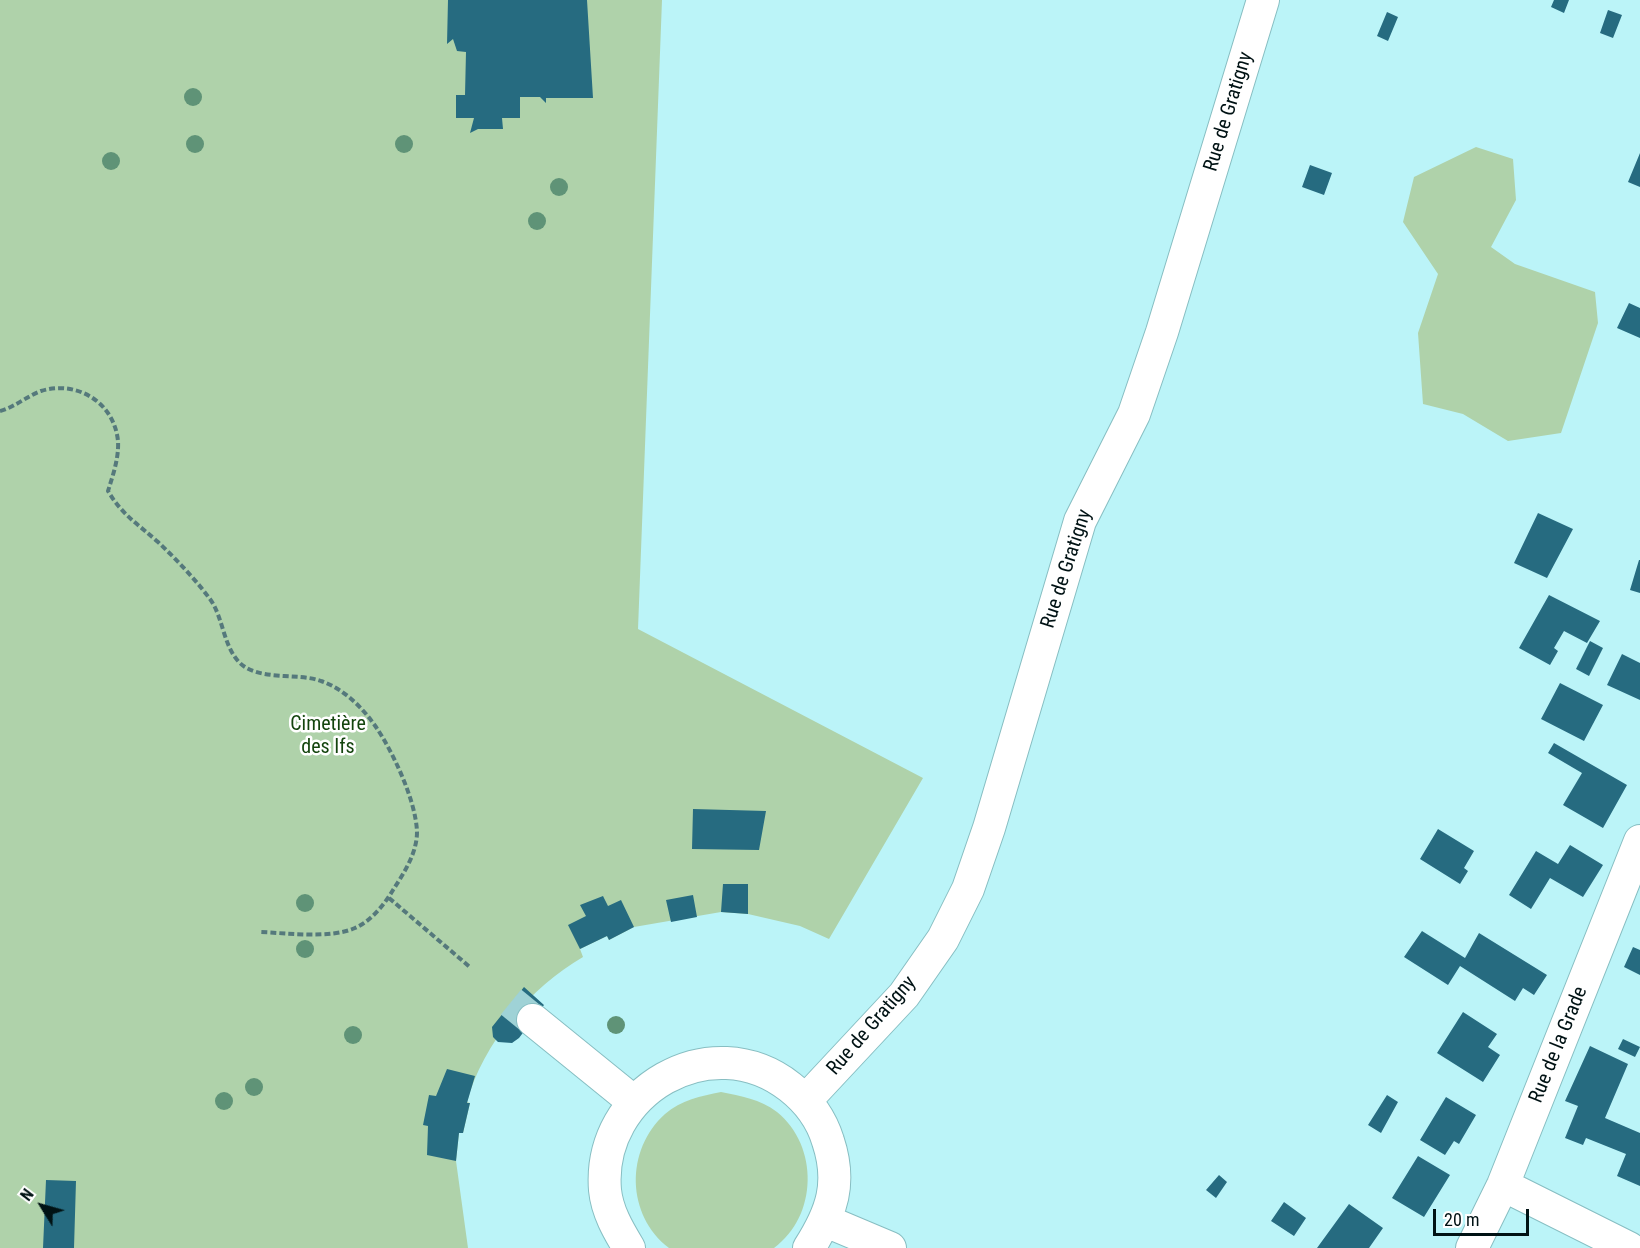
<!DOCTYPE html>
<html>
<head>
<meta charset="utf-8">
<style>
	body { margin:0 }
	#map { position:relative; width:1640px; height:1248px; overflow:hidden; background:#bbf4f8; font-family:"Roboto Condensed",sans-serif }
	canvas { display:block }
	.north { position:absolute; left:12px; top:1176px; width:60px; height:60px; -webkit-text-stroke:4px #fff; paint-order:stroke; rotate:307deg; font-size:16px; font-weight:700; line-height:24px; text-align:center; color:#001214 }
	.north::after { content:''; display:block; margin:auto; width:21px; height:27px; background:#001214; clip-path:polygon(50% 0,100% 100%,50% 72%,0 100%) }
	.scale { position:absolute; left:1433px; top:1209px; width:96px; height:27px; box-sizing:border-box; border:3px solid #001214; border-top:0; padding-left:8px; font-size:18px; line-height:21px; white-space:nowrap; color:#001214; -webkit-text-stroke:4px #fff; paint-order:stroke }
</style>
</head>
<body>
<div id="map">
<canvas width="1640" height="1248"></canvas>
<div class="north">N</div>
<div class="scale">20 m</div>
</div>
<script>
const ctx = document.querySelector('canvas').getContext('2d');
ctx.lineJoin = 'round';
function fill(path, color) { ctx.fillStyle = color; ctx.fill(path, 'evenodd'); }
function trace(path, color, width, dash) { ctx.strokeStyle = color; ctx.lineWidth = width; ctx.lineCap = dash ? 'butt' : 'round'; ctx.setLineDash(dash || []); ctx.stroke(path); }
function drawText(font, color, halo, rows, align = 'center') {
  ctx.font = font + ' "Roboto Condensed",sans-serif'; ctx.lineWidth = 5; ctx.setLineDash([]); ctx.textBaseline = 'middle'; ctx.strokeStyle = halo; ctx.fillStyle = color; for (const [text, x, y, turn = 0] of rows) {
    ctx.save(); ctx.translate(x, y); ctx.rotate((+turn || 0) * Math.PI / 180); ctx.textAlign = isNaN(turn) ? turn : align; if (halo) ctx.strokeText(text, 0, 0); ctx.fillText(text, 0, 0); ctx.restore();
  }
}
const green = new Path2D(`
	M0,0H662L638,629L923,778L829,939L800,926L748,914L721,912L634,927L609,940L607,936L580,949L583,957C531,987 483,1043 467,1102L470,1103L463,1133H459L456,1161L468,1248H0Z
	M1476,147L1513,159L1516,200L1491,247L1515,264L1595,292L1598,323L1561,433L1508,441L1463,414L1423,404L1418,333L1438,274L1403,222L1414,177Z
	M721,1092C741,1096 760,1099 777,1112C819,1146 818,1216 774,1248H669C626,1215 625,1150 665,1114C681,1100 701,1096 721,1092Z`);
const building = new Path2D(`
	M448,0H587L593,98H546V103L540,97H520V118H502L503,129H478L470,133L474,118H456V95H465L466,52L457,51L453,39L447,44Z
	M1554,0H1569L1564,13L1551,7Z
	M1608,10L1622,15L1613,38L1600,33Z
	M1387,12L1398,17L1388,41L1377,36Z
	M1640,153V187L1628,182Z
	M1310,165L1332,173L1324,195L1302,187Z
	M1629,303L1640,308V338L1617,328Z
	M1538,513L1573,529L1547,578L1514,563Z
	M1639,560H1640V593L1630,590Z
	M1549,595L1600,621L1587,643L1564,631L1554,648L1558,651L1550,665L1519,648Z
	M1590,641L1603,648L1589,676L1576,669Z
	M1622,654L1640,663V700L1607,685Z
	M1560,683L1603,705L1584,741L1541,719Z
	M1554,743L1627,785L1603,828L1563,805L1582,773L1548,753Z
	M693,809L766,811L759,850L692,849Z
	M1438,829L1474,851L1464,868L1468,871L1460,884L1420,859Z
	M1570,845L1603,865L1583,897L1550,878L1531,909L1509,895L1536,851L1558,864Z
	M723,884H748V914L721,912Z
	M693,895L697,917L671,922L666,900Z
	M603,896L608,906L621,900L634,927L609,940L607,936L580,949L568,925L586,916L580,905Z
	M1422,931L1465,958L1479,933L1547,975L1534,995L1523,988L1515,1001L1460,966L1448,985L1404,957Z
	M1633,947L1640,950V975L1624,967Z
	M524,987L544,1005L519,1038L512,1043L498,1042L493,1037L492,1027Z
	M1463,1012L1497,1034L1488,1047L1500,1055L1483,1082L1437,1053Z
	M1623,1039L1640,1047L1635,1057L1618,1049Z
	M1590,1046L1628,1064L1605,1118L1640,1133V1186L1617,1176L1626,1154L1586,1138L1583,1145L1565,1138L1578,1106L1565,1101Z
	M447,1069L475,1076L467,1103H470L463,1133H459L456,1161L427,1155L428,1126L423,1125L429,1095L436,1096Z
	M1387,1095L1398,1102L1381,1133L1368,1125Z
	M1446,1097L1476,1115L1459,1144L1454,1141L1445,1155L1420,1140Z
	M1418,1156L1450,1175L1424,1217L1392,1198Z
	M1219,1175L1227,1182L1216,1198L1206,1190Z
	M46,1180L76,1181L74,1248H43Z
	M1284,1202L1306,1218L1294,1236L1271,1221Z
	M1349,1204L1383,1228L1369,1248H1317Z`);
const minorTunnel = new Path2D(`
	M511,1002L533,1020`);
const path = new Path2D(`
	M0,411C15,407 27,396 41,391C77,380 114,402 118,441C119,458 113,475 108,491C122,515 138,524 158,542C177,560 195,579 210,599C223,617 223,644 238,661C256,682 297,672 321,681C344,689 362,707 376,727C393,752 416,801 417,832C417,853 404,873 393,890C384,905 371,921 355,928C330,939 287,933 260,932
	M389,898L471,968`);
const minor = new Path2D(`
	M533,1020L634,1102
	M806,1100L904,995L943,939L968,889L989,828L1080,521L1134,414L1162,332L1263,0
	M1503,1185L1629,1248
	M826,1221L890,1248
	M629,1248C618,1230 607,1211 605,1190C597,1091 711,1025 790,1087C808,1101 821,1118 828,1141C842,1183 832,1212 809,1248
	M1472,1248L1503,1185L1640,841`);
const trees = [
	[193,97],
	[195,144],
	[404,144],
	[111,161],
	[559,187],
	[537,221],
	[305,903],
	[305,949],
	[616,1025],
	[353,1035],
	[254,1087],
	[224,1101]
];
const streetNames = [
	["Rue de Gratigny",1229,112,-73],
	["Rue de Gratigny",1067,569,-72],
	["Rue de Gratigny",872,1026,-49],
	["Rue de la Grade",1559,1045,-68]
];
const parkNames = [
	["Cimetière",328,725],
	["des Ifs",328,748]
];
fill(green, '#afd2aa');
fill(building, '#266b80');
trace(minorTunnel, '#9fd2d6', 32, [32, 16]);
trace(minor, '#87bec2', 34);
trace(path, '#55797c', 4, [6, 3]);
trace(minor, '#fff', 32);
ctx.fillStyle = '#5f9377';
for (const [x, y] of trees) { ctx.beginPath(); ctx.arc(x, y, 9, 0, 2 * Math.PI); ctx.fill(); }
drawText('20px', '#001214', '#fff', streetNames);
drawText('20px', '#13440d', '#fff', parkNames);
</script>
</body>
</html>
